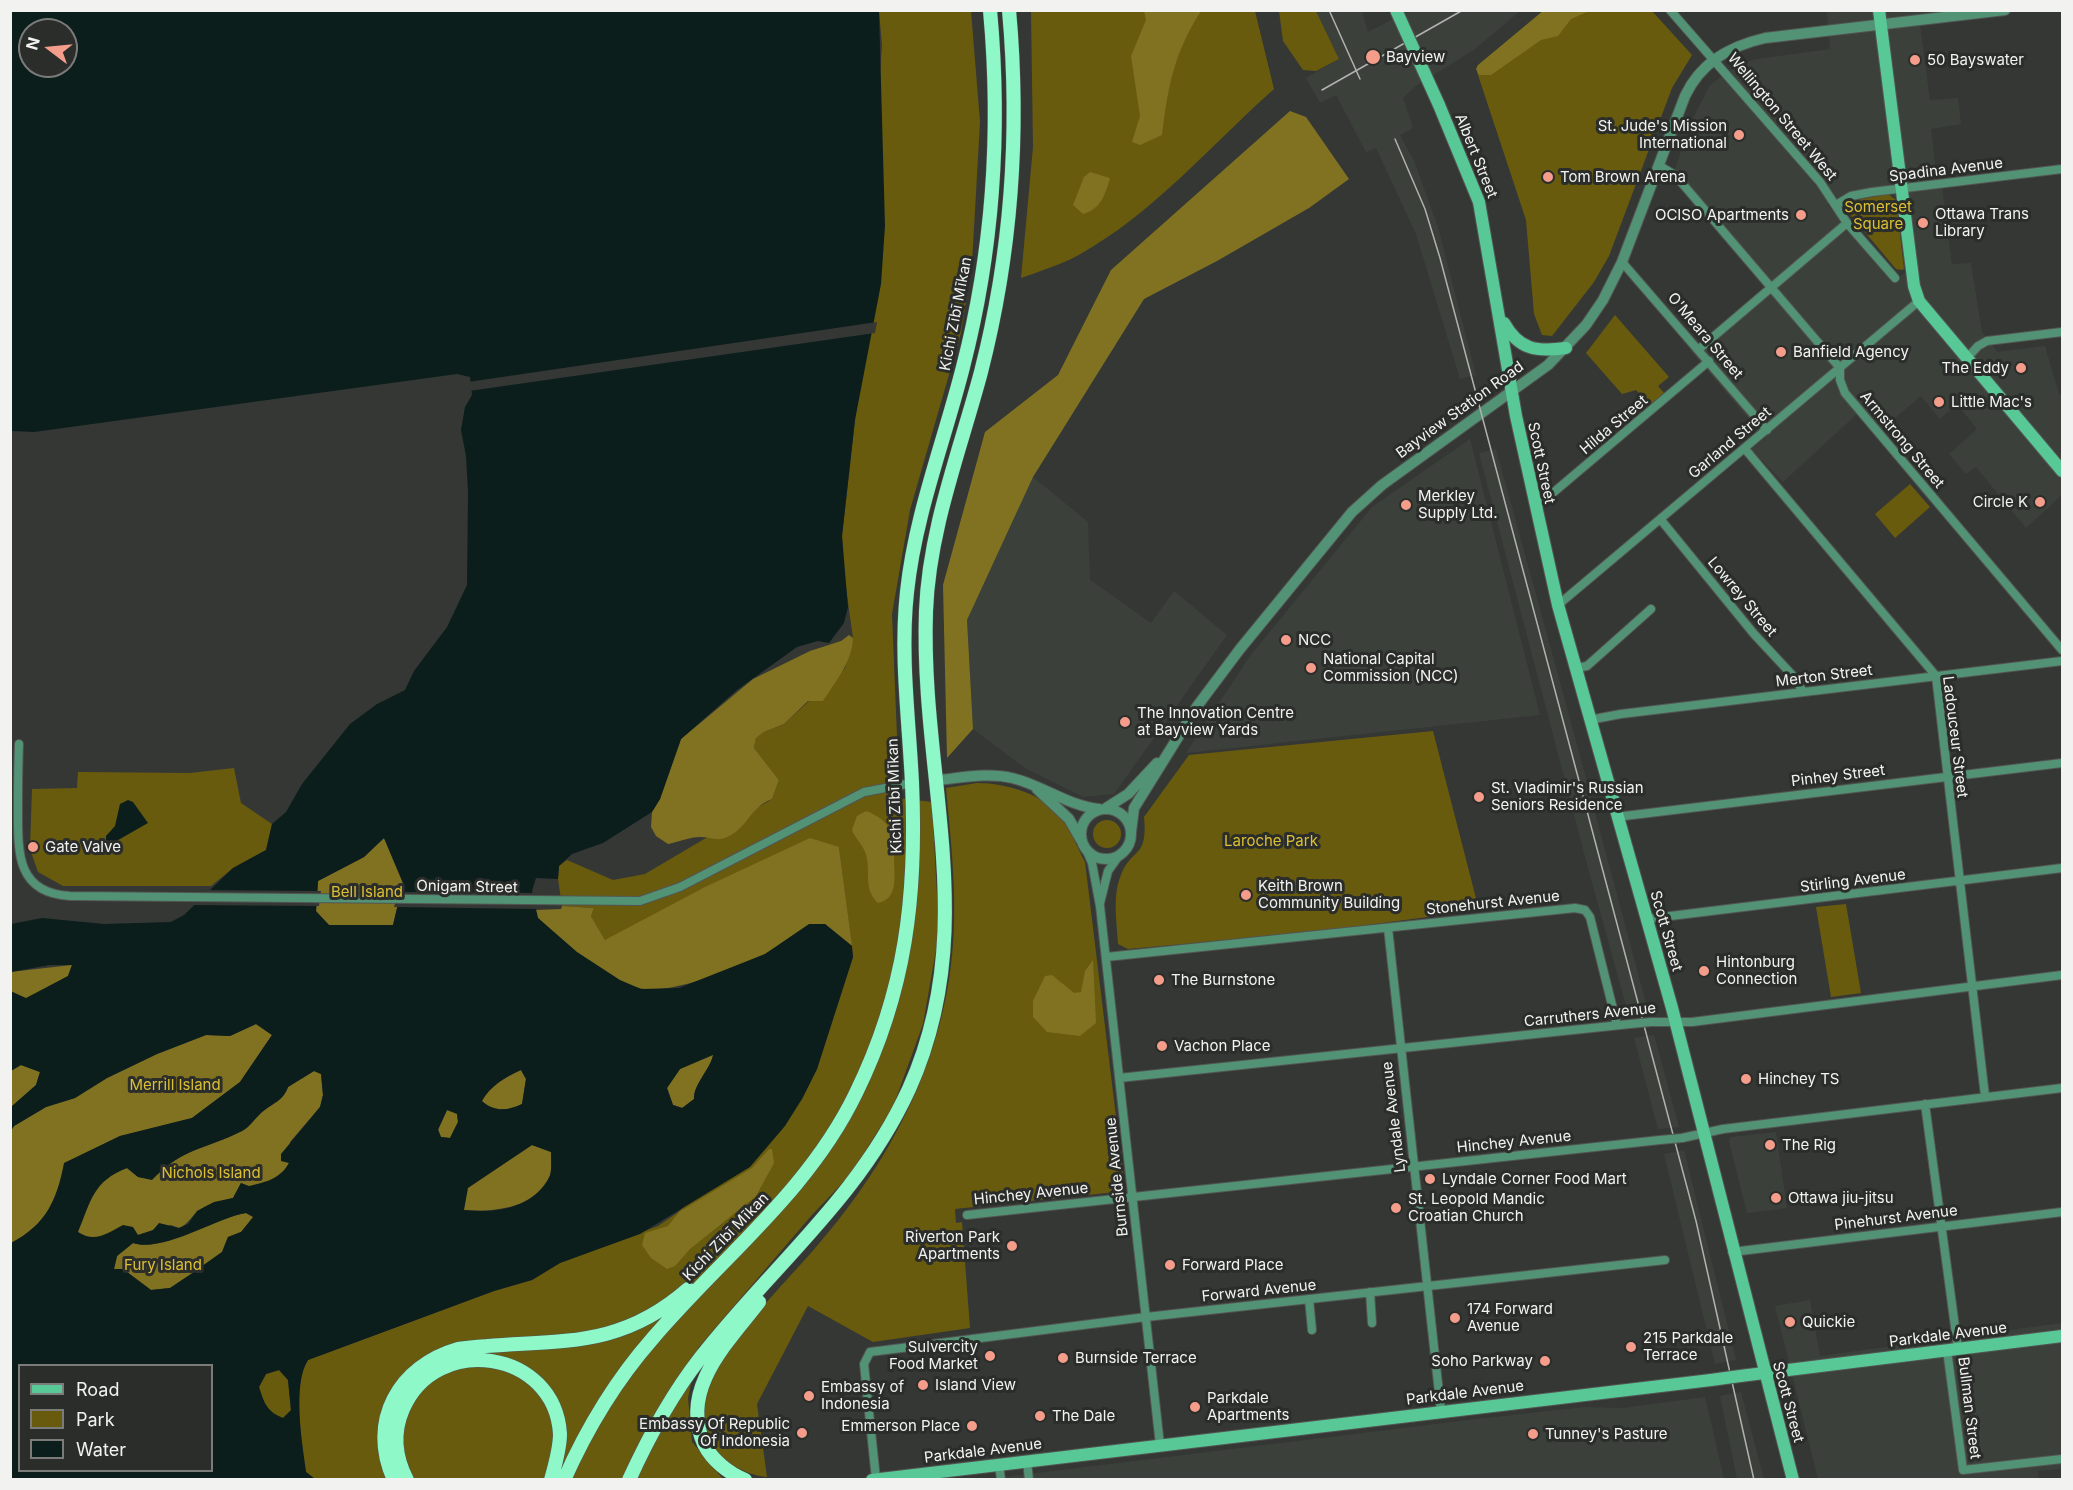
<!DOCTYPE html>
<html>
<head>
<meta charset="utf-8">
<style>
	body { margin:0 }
	#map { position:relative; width:2073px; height:1490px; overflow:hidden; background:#353735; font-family:Inter,sans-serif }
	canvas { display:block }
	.frame { position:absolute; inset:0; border:12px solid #f2f3f1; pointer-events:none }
	.legend { position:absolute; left:18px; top:1364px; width:195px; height:108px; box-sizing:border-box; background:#2b2d2b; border:2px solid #7b7c7a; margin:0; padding:8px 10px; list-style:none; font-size:18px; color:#f2f3f1 }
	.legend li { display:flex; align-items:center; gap:12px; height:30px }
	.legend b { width:30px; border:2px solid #7b7c7a }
	.north { position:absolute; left:18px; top:18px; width:60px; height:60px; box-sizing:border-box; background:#2b2d2b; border:2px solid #7b7c7a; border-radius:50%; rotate:286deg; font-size:16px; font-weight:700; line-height:24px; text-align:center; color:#f2f3f1 }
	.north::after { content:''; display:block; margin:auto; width:21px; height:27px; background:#f49d8b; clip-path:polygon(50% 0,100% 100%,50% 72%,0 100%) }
</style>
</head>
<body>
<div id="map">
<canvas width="2073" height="1490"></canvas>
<div class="frame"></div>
<ul class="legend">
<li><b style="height:8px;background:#59c897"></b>Road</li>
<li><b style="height:16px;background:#695b0d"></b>Park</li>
<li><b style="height:16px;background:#0c1e1c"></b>Water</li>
</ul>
<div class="north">N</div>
</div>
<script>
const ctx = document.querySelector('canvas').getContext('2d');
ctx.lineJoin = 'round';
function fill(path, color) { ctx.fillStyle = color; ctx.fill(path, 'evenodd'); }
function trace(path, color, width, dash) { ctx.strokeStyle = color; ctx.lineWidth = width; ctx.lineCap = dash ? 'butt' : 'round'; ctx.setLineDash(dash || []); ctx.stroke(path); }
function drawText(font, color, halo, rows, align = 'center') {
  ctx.font = font + ' Inter,sans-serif'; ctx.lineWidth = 6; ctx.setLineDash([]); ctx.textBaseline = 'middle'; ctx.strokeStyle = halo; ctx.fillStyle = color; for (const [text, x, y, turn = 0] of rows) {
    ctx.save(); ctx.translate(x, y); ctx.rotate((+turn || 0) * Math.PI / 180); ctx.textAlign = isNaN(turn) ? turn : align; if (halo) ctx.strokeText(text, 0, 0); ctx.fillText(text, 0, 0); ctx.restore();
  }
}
const built = new Path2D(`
	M1316,11H1362L1368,32L1409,11H1520L1475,49L1416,86L1403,98L1413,128L1400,135L1414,161L1438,227L1476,375L1460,379L1416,234L1376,148L1366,152L1336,95L1320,103L1306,78L1339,59Z
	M1827,11H1947V14L1919,18L1930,100L1958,98L1961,124L1931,129L1936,172H1940L1952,264L1971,263L1982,332L1997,352L2045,346L2059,394L2062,395V495L2026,528L1976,467L1966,474L1949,454L1977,429L1957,404L1940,419L1921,396L1875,435L1857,414L1783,482L1751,449L1765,438L1691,351L1772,281L1673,174L1693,118L1710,85L1739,64L1757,59L1830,49ZM1895,183L1905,273L1893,281L1827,204Z
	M1470,439L1540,715L1186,753L1250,656L1372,507Z
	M1496,449L1566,704L1648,1011L1628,1013L1588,868L1479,453Z
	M1033,477L1088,522L1090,580L1151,623L1174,591L1227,635L1114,794L1083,797L1025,768L973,729L967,620Z
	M1654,1035L1679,1127L1658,1129L1634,1038Z
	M1776,1132L1787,1208L1747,1213L1729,1141L1731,1137Z
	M1684,1150L1736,1360L1715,1364L1664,1154Z
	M1810,1300L1820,1356L2062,1323V1469L2038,1471L2039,1480L1818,1479L1775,1306Z
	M1741,1392L1764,1479H1737L1720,1396Z
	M1705,1397L1724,1479L980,1480L1460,1421L1584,1407L1623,1408Z`);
const green = new Path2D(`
	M879,11H971L980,122L972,263L961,333L910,510L892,614L898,761L897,798L932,802L939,933L923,1024L893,1107L850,1175L811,1216L698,1348L688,1398L692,1442L723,1479H315L306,1472C302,1444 292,1384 308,1360L494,1291L532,1280L560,1263L658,1226L677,1213L802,1099L817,1069L853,957L839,847L605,940L591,916L594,908L562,906L558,879L559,866L567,860L613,880L645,874L772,799L779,780L754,748L756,738L764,732L784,724L845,668L853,638L844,574L842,536L855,420L882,45Z
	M1031,11H1255L1274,89C1210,146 1153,214 1077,256C1060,265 1040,271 1021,278L1033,147Z
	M1279,11H1316L1339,59L1316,71L1303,70L1283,41Z
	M1549,11H1652L1692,55L1672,88L1609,256L1594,282L1552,336L1542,335L1534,314L1526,220L1477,72Z
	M1888,194L1896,200L1904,269L1902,270L1896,269L1848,212V206L1852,201Z
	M1615,315L1669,377L1658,386L1664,393L1650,405L1636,390L1622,394L1586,353Z
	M1910,484L1930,507L1895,538L1875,514Z
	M1433,731L1479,910L1316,932L1128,949L1118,944C1117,921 1112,896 1121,875C1132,847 1148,859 1144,817L1189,755Z
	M234,768L241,803L272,824L266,850L233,868L211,886H63L38,872L30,849L32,789L77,788L78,772L190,773Z
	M977,783C1007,783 1045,794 1064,821C1072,833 1078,849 1085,862L1125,1191L955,1209L956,1223L962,1222L970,1328L873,1342L808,1306L757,1404L767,1477C730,1473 694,1441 704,1400C718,1348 781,1288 816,1247C888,1165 941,1065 952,956C958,900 951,843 946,788Z
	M1093 834a14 14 0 1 1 28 0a14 14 0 1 1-28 0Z
	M1846,904L1861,993L1831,997L1816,907Z
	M279,1370L288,1380L291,1411L283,1418C267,1412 264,1403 259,1387L266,1374Z`);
const forest = new Path2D(`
	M1544,10L1589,11L1571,19L1558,36L1541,40L1491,75H1479L1476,69L1478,65Z
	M1144,11H1201C1174,53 1168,86 1162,135L1140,145L1132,142L1140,116L1131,56L1146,20Z
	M1290,111L1306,117L1349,179L1309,208L1217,261L1144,299L1033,477L967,620L973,729L947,758L943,585L985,432L1058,375L1111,270Z
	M1090,172L1110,178C1105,195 1101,209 1083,214L1073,205L1084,177Z
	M849,635L853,638C852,662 836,681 823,701H808L784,724L764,732L756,738L754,748L779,780L772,799C749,808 748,828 727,837C718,842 710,837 700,837C690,837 678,842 668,844L656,836L651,827L652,812L660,799L681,739L753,679L810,651L841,641Z
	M866,811C877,815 886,821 891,831C896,840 895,850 894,859C894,875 899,899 878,903C862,888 872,870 865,852C862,844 855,838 852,830L857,816Z
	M384,838L403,883L393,925H329L316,912L318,881L364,857Z
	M810,838L839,847L852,946L825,924C801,924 786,943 765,954C737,968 669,996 639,988C600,977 567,944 538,918L535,910L561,909L562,906L594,908L591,916L605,940L705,887Z
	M1093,960L1096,1023L1080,1036L1047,1032L1033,1017V1001L1045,976L1052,975L1074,993L1081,992L1085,971Z
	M72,965L68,976L26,999L11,991L10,972Z
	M256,1024L272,1035L240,1082L192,1118L120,1136L65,1163C57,1200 46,1225 11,1243L10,1131L14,1126L46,1107L75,1098L107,1078L157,1054L206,1035L230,1036Z
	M714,1054C710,1069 693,1085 694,1099L683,1108L673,1105L667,1088L680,1069Z
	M21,1065L40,1072L36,1085L11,1107L10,1071Z
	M521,1070L526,1079L522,1104C508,1111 494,1112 481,1101C491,1086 505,1077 521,1070Z
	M314,1071L321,1074L323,1095L320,1107L290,1142L289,1163L283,1173L270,1181L249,1187L241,1183L233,1198C221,1201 207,1203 197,1212C190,1218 188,1224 179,1228L171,1225L138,1235L106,1234L101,1238L86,1237L77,1232C91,1201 92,1181 127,1168L138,1177L152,1179C184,1147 204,1150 242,1131C250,1127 255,1118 262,1112C273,1103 283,1101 288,1087Z
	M447,1110L457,1113L458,1122L450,1138L441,1137L438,1129Z
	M532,1145L551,1152C551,1159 552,1169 550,1175C535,1209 495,1212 463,1210L467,1188Z
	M769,1149H772L774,1163L756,1196L690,1249L675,1266L667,1269L651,1258L642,1245L645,1233L668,1226L679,1212L752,1168Z
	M246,1213L254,1217L241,1232L228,1237L222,1252L191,1274L170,1288L151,1290L123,1269H114L117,1256L133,1243C161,1253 217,1217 246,1213Z`);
const water = new Path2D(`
	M11,11H879L885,226L881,284L855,420L842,536L848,607L844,623L829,643L818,641L797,647L737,690L681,739L660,799L652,812L603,843L572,854L559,866L558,879L536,878L532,891L538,918L577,952L620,980L641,989L679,988L765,954L809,924H825L852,946L853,957L817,1069L802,1099L785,1126L750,1167L640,1234L560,1263L532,1280L494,1291L308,1360C292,1384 302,1444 306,1472L315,1479H11V1243C46,1225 57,1200 64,1163L120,1136L192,1118L240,1082L272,1035L256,1024L230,1036L206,1035L157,1054L107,1078L75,1098L46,1107L14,1126L11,1131V1107L36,1085L40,1072L21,1065L11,1071L10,991L26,998L68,976L72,965H50L11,972V924L42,918L104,924L171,922L184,915L233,868L266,850L272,824L286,812L302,784L350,724L377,704L405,690L414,671L447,627L467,585L468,492L466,456L461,430L465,407L472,395L470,377L457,374L34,432L11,431ZM30,30H66V66H30ZM384,838L403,883L393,925H329L316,911L318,881L364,857ZM713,1055C710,1070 693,1085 694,1099L682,1108L673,1105L667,1088L680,1069ZM521,1070L526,1079L522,1104C508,1111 494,1112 482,1101C490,1086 505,1077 521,1070ZM314,1071L321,1074L323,1095L320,1107L281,1154V1161L289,1163C280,1179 266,1182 249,1186L241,1183L233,1198L214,1202L197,1211L188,1224L179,1228L159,1223L153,1230L138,1235L133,1227L123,1225C106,1234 95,1243 78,1232C91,1201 93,1181 127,1168L138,1177L152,1180C184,1147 204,1150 242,1131C250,1127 255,1118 262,1112C273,1103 283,1101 288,1087ZM447,1110L457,1114L458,1122L450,1138L441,1137L438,1130ZM532,1145L551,1152C551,1159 552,1169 550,1176C535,1208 495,1214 464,1210L468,1188ZM246,1213L253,1217L241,1232L228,1237L222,1252L191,1274L170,1288L151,1290L123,1269H114L117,1256L133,1243C163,1253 216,1218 246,1213ZM20,1366H212V1470H20ZM279,1370L288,1380L291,1410L283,1418C267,1412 264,1403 259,1387L266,1374Z
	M128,800L133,802L148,823L113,843L106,840V836L115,826L120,804Z`);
const pier = new Path2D(`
	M877,322L875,333L469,391L468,382Z
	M203,890L321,891L319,906L189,905Z
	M398,892L535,893L539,909L394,907Z`);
const minor = new Path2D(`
	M1670,10L1820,182L1847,223L1895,278
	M1658,165L1675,175L1840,368V380L1845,393L2062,650
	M1836,205L1851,196L1872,192L2062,169
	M1622,262L1767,430
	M1699,349L1847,223
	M1967,358L1978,346L1987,341L2062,332
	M1745,449L1936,676L1985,1096
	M1535,508L1709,361
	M1661,520L1754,634L1795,678L1803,692
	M1558,605L1919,301
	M1576,668L1587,666L1651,609
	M1589,720L1621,714L2062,661
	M19,744C18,766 18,788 18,810C18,852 16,893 70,896L640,901L680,887L864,792L912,783
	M1616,817L2062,763
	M1085,847L1092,863L1100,906L1160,1445
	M1100,903L1108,871L1121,853
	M1646,919L2062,868
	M1388,928L1441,1411
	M1106,957L1575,908L1585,910L1590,917L1617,1025
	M1651,1022H1692L2062,975
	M1119,1078L1630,1024
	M1925,1104L1958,1349
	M1682,1138L1723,1129L2062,1088
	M967,1215L1660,1140
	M1732,1252L2062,1212
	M1370,1292L1372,1323
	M1309,1299L1312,1330
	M1947,1350L1963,1470L2062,1459
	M1027,1461L1029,1480
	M999,1464L1001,1480
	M876,1479L864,1364L870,1352L1146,1317L1665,1260`);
const tertiary = new Path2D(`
	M937,780C961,778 988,772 1012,778C1042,785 1068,806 1099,809
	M1037,789L1069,819L1081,840
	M1106,808L1128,794L1157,763
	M1081 834a25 25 0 1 1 50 0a25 25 0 1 1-50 0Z
	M1131,832L1134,808L1198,705L1240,649L1352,512L1382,485L1548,365L1586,325L1603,300L1622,262L1685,96C1701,62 1730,46 1765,38L2005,10`);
const secondary = new Path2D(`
	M1879,10L1914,286L1919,301L2062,471
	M1439,105L1479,202L1516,416L1558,605L1672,1008L1793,1480
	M1504,323C1519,350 1537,352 1566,348
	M1740,1376L2062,1336
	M872,1480L1711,1380`);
const trunk = new Path2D(`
	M394,1480C367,1421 399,1366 458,1349C548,1337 613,1355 688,1289
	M407,1480C395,1457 393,1432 403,1409C436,1332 555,1350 560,1434C560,1449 555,1465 551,1480
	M564,1480C587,1428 616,1380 653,1338C722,1257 809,1191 856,1093C906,991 917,895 912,783C909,720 900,655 907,592C915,515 944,442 963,367C993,251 1001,129 990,10
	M629,1480C649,1436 672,1394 701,1357C773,1265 859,1198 909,1089C982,927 920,777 926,611C929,529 960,451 981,372C1011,255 1020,131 1009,10
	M745,1480C728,1473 712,1460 704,1444C679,1389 728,1342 759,1302`);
const tram = new Path2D(`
	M1329,10L1360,79
	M1322,90L1463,10
	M1395,139L1425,209L1440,258L1696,1221L1754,1480`);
const minorBridge = new Path2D(`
	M1630,1024L1651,1022
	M1660,1140L1682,1138`);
const secondaryBridge = new Path2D(`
	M1396,10L1439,105
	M1711,1380L1740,1376`);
const markers = [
	[1373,57,8,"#f49d8b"],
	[1915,60,6,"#f49d8b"],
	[1739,135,6,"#f49d8b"],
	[1548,177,6,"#f49d8b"],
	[1801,215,6,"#f49d8b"],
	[1923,223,6,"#f49d8b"],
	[1781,352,6,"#f49d8b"],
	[2021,368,6,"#f49d8b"],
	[1939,402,6,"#f49d8b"],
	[2040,502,6,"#f49d8b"],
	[1406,505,6,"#f49d8b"],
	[1286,640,6,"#f49d8b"],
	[1311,668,6,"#f49d8b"],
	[1125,722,6,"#f49d8b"],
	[1479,797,6,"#f49d8b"],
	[33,847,6,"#f49d8b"],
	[1246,895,6,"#f49d8b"],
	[1704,971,6,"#f49d8b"],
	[1159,980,6,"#f49d8b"],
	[1162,1046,6,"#f49d8b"],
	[1746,1079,6,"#f49d8b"],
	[1770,1145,6,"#f49d8b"],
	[1430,1179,6,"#f49d8b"],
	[1776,1198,6,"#f49d8b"],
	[1396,1208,6,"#f49d8b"],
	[1012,1246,6,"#f49d8b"],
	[1170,1265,6,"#f49d8b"],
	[1455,1318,6,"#f49d8b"],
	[1790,1322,6,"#f49d8b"],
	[1631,1347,6,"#f49d8b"],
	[990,1356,6,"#f49d8b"],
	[1063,1358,6,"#f49d8b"],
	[1545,1361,6,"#f49d8b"],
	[923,1385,6,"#f49d8b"],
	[809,1396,6,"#f49d8b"],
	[1195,1407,6,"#f49d8b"],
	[1040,1416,6,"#f49d8b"],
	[972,1426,6,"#f49d8b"],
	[802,1433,6,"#f49d8b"],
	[1533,1434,6,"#f49d8b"]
];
const poiNames = [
	["Bayview",1386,57],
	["50 Bayswater",1927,60],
	["St. Jude's Mission",1727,126,"right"],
	["International",1727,143,"right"],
	["Tom Brown Arena",1560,177],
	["Ottawa Trans",1935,214],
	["Library",1935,231],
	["OCISO Apartments",1789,215,"right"],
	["Banfield Agency",1793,352],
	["The Eddy",2009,368,"right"],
	["Little Mac's",1951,402],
	["Merkley",1418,496],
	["Supply Ltd.",1418,513],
	["Circle K",2028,502,"right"],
	["NCC",1298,640],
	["National Capital",1323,659],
	["Commission (NCC)",1323,676],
	["The Innovation Centre",1137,713],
	["at Bayview Yards",1137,730],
	["St. Vladimir's Russian",1491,788],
	["Seniors Residence",1491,805],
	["Gate Valve",45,847],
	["Keith Brown",1258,886],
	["Community Building",1258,903],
	["Hintonburg",1716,962],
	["Connection",1716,979],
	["The Burnstone",1171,980],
	["Vachon Place",1174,1046],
	["Hinchey TS",1758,1079],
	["The Rig",1782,1145],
	["Lyndale Corner Food Mart",1442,1179],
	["Ottawa jiu-jitsu",1788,1198],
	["St. Leopold Mandic",1408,1199],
	["Croatian Church",1408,1216],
	["Riverton Park",1000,1237,"right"],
	["Apartments",1000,1254,"right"],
	["Forward Place",1182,1265],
	["174 Forward",1467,1309],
	["Avenue",1467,1326],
	["Quickie",1802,1322],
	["215 Parkdale",1643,1338],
	["Terrace",1643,1355],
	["Sulvercity",978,1347,"right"],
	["Food Market",978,1364,"right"],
	["Burnside Terrace",1075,1358],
	["Soho Parkway",1533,1361,"right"],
	["Island View",935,1385],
	["Embassy of",821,1387],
	["Indonesia",821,1404],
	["Parkdale",1207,1398],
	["Apartments",1207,1415],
	["The Dale",1052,1416],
	["Embassy Of Republic",790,1424,"right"],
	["Of Indonesia",790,1441,"right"],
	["Emmerson Place",960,1426,"right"],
	["Tunney's Pasture",1545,1434]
];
const streetNames = [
	["Wellington Street West",1782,117,50],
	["Albert Street",1476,156,68],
	["Spadina Avenue",1946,170,-7],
	["Kichi Zībī Mīkan",956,314,-79],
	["O'Meara Street",1705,336,50],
	["Bayview Station Road",1460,410,-36],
	["Hilda Street",1614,425,-40],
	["Armstrong Street",1902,440,50],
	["Garland Street",1730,443,-40],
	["Scott Street",1541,463,78],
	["Lowrey Street",1742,597,50],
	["Merton Street",1824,676,-7],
	["Ladouceur Street",1955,737,83],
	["Pinhey Street",1838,776,-7],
	["Kichi Zībī Mīkan",895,796,-92],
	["Stirling Avenue",1853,881,-7],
	["Onigam Street",467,887,1],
	["Stonehurst Avenue",1493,903,-6],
	["Scott Street",1666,931,74],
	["Carruthers Avenue",1590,1015,-6],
	["Lyndale Avenue",1394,1117,-97],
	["Hinchey Avenue",1514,1142,-6],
	["Burnside Avenue",1117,1177,-96],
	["Hinchey Avenue",1031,1194,-6],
	["Pinehurst Avenue",1896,1218,-7],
	["Kichi Zībī Mīkan",726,1237,-46],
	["Forward Avenue",1259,1291,-6],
	["Parkdale Avenue",1948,1335,-7],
	["Parkdale Avenue",1465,1393,-7],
	["Scott Street",1788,1402,75],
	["Bullman Street",1969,1408,83],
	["Parkdale Avenue",983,1451,-7]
];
const parkNames = [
	["Somerset",1878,207],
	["Square",1878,224],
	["Laroche Park",1271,841],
	["Bell Island",367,892],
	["Merrill Island",175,1085],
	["Nichols Island",211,1173],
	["Fury Island",163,1265]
];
fill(built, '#3b413a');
fill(green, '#695b0d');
fill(forest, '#817222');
fill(water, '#0c1e1c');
fill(pier, '#353735');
trace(minor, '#535553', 10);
trace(tertiary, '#535553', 12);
trace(secondary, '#535553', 14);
trace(trunk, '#535553', 15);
trace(minor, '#529375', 8);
trace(tertiary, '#529375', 10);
trace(secondary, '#59c897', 12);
trace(trunk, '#8ef8c9', 14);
trace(tram, '#b1b2b0', 1.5);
trace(minorBridge, '#535553', 10, []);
trace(secondaryBridge, '#535553', 14, []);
trace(minorBridge, '#529375', 8);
trace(secondaryBridge, '#59c897', 12);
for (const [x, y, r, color] of markers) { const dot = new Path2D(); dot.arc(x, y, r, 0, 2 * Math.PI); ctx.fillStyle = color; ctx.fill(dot); trace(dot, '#2b2d2b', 2); }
drawText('15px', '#f2f3f1', '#2b2d2b', poiNames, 'left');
drawText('15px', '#f2f3f1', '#2b2d2b', streetNames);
drawText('15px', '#dcc032', '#2b2d2b', parkNames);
</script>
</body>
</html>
